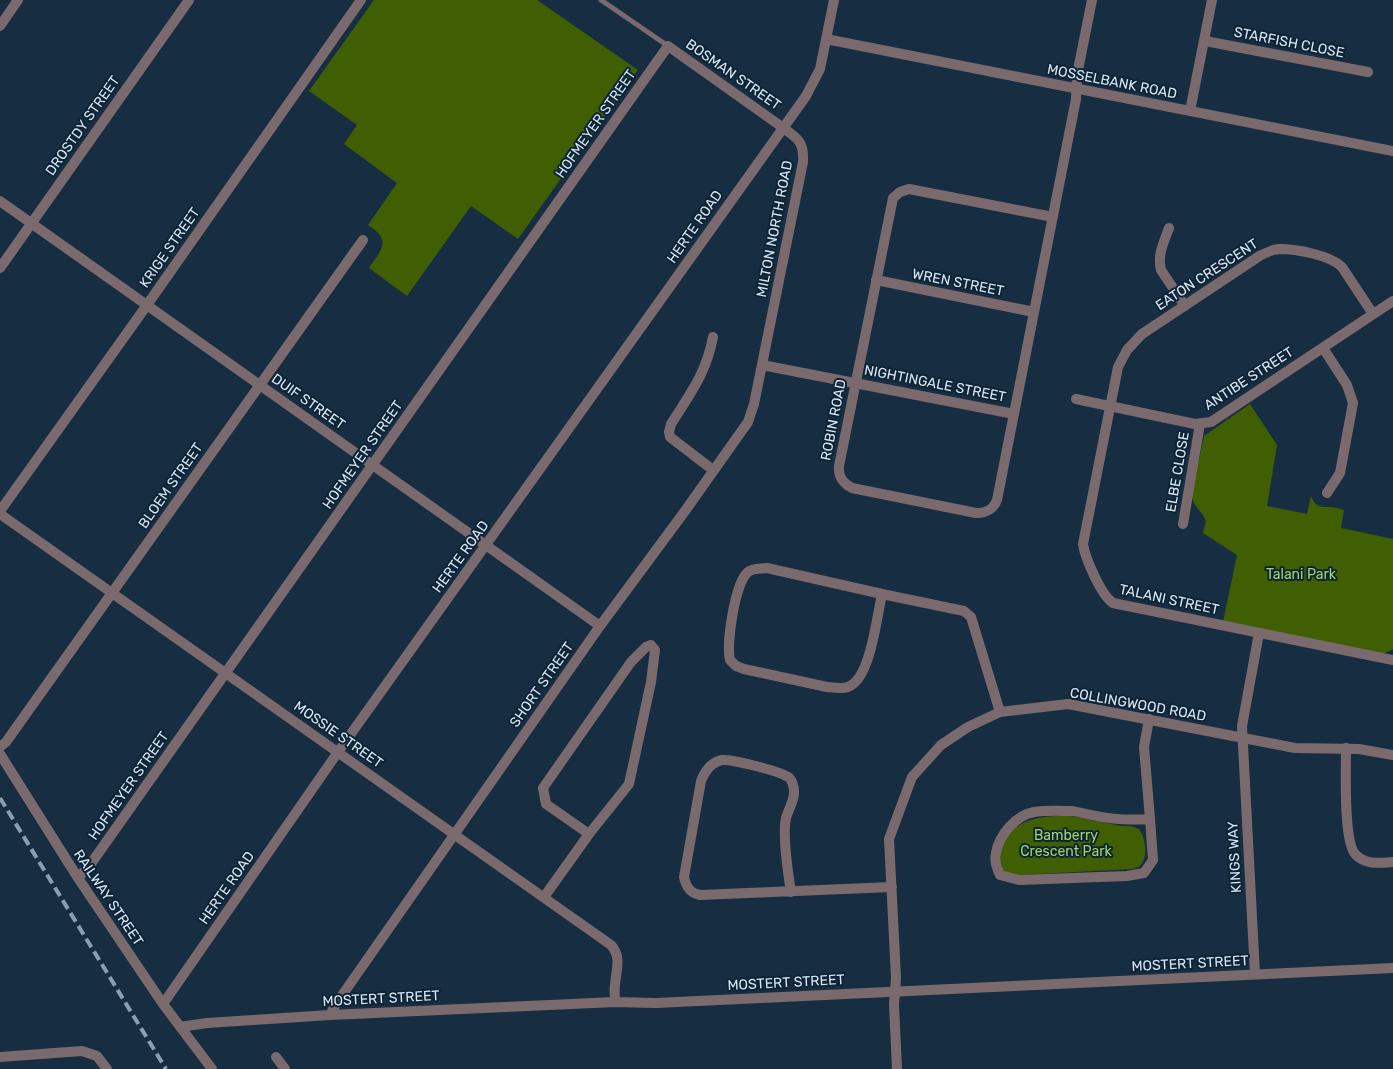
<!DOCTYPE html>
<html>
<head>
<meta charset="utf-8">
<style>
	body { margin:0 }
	canvas { display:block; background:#172e42 }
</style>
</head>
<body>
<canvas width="1393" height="1069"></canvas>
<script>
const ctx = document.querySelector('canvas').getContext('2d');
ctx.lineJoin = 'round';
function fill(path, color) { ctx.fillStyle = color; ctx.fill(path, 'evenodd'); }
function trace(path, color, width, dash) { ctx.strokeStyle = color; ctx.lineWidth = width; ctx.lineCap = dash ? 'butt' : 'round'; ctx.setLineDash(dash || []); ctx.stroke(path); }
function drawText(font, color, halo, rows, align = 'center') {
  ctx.font = font + ' Rubik,sans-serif'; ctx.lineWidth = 4; ctx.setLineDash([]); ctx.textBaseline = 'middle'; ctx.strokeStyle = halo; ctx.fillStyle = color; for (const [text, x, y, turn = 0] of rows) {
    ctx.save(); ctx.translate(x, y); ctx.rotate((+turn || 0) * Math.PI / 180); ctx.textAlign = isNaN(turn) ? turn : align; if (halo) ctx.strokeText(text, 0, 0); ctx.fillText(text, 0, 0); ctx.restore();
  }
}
const green = new Path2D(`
	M374,0H537L638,70L518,239L471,206L407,296L369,268C382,249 392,240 368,225L397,183L344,144L357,125L309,91Z
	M1250,404L1277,445L1267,506L1307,514L1311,496C1316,508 1320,507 1331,507C1335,507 1340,509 1344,510L1341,528L1393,539V649L1383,654L1223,622L1237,555L1203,533L1206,521C1202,510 1192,507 1192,494L1204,436Z
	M1070,816L1122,826H1131L1139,829C1147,840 1150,867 1132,869L1019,875H1007L1000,868C999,863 1000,858 1001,852C1006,820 1043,814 1070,816Z`);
const lane = new Path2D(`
	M601,0L668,46`);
const street = new Path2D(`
	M0,26L18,0
	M826,39L1393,151
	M1205,41L1368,72
	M1190,111L1212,0
	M0,201L600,626
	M1053,217L909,189L900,192L893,198L839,466C838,477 843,483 852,488L976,513C986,513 993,510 997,500L1076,99L1077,75L1092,0
	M1169,228C1164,242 1157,255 1161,270L1185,306
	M0,268L189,0
	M876,280L1034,312
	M1373,314L1342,267C1330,255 1296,249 1279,249L1273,250L1261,255L1142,334L1127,350L1118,367L1083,544C1085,558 1101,595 1113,603L1393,660
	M1323,348L1347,385L1353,403L1340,473L1327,493
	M762,365L1014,414
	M1076,399L1195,424L1211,422L1393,301
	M713,470L670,437L669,432L671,424C690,394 706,374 713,337
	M0,511L147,305L361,0
	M0,514L611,945C622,957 616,970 615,985C614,990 615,996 615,1002
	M1183,524L1200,424
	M767,568L882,594C877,616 871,671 853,684C846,690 836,688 827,687L744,669L736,666L730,660C726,644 735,582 748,572C753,568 760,569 767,568Z
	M882,594L964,611L971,617L1000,712
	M1149,719L1144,747L1150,819
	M0,747L6,742L363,240
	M1346,748C1346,769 1343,843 1356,855C1366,865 1380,863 1393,862
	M0,754L78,878L163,1004L212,1069
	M1073,811C1103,818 1120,821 1150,819L1153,860L1144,873L1127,876L1019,880L1000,875C997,869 994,861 996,853C999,835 1016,815 1034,812C1046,810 1061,811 1073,811Z
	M78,878L90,865L668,46L782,127C798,139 804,141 803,162L754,404L748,422L685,511L600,626L336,1004L330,1015
	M791,892C788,873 782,836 786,818C789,808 797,796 793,785C792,781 790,777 786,776C778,771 732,759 722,760C712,762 705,771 701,781L684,877C686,887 690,893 700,895L892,887
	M544,897L589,834L546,804L543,788L631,662L646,647L651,645L655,650L651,682L629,784L589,834
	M1255,974L1242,726L1259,633
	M163,1004L338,752L806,96L820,69L834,0
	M180,1027L207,1023L330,1015L615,1002L656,1003L1393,968
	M0,1057L82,1051L97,1056L107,1069
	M276,1057L285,1069
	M897,1069L894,1004L896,978L889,839L912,777L941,745L968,727L1000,712L1068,704L1295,748L1359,749L1393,755`);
const rail = new Path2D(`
	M0,798L166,1069`);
const streetNames = [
	["STARFISH CLOSE",1289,43,11],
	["BOSMAN STREET",733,75,35],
	["MOSSELBANK ROAD",1112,82,11],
	["HOFMEYER STREET",596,124,-55],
	["DROSTDY STREET",83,126,-55],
	["HERTE ROAD",695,227,-55],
	["MILTON NORTH ROAD",775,229,-79],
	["KRIGE STREET",170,248,-55],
	["EATON CRESCENT",1207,275,-33],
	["WREN STREET",958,283,11],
	["ANTIBE STREET",1249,379,-33],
	["NIGHTINGALE STREET",935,384,11],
	["DUIF STREET",308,402,35],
	["ROBIN ROAD",834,420,-79],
	["HOFMEYER STREET",363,455,-55],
	["ELBE CLOSE",1178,472,-80],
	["BLOEM STREET",171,486,-55],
	["HERTE ROAD",461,557,-54],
	["TALANI STREET",1169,600,12],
	["SHORT STREET",542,685,-55],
	["COLLINGWOOD ROAD",1138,705,10],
	["MOSSIE STREET",338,735,35],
	["HOFMEYER STREET",129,786,-55],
	["KINGS WAY",1235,857,-93],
	["HERTE ROAD",227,888,-55],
	["RAILWAY STREET",108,898,56],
	["MOSTERT STREET",1190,964,-3],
	["MOSTERT STREET",786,983,-3],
	["MOSTERT STREET",381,999,-3]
];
const parkNames = [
	["Talani Park",1301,575],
	["Bamberry",1066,836],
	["Crescent Park",1066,852]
];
fill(green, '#405e02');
trace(lane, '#7a6a6d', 5);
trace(street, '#7a6a6d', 10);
trace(rail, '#8c9ead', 4, [10, 5]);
drawText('14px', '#d8e6f3', '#0d2437', streetNames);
drawText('14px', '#a5d365', '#0d2437', parkNames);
</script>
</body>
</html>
